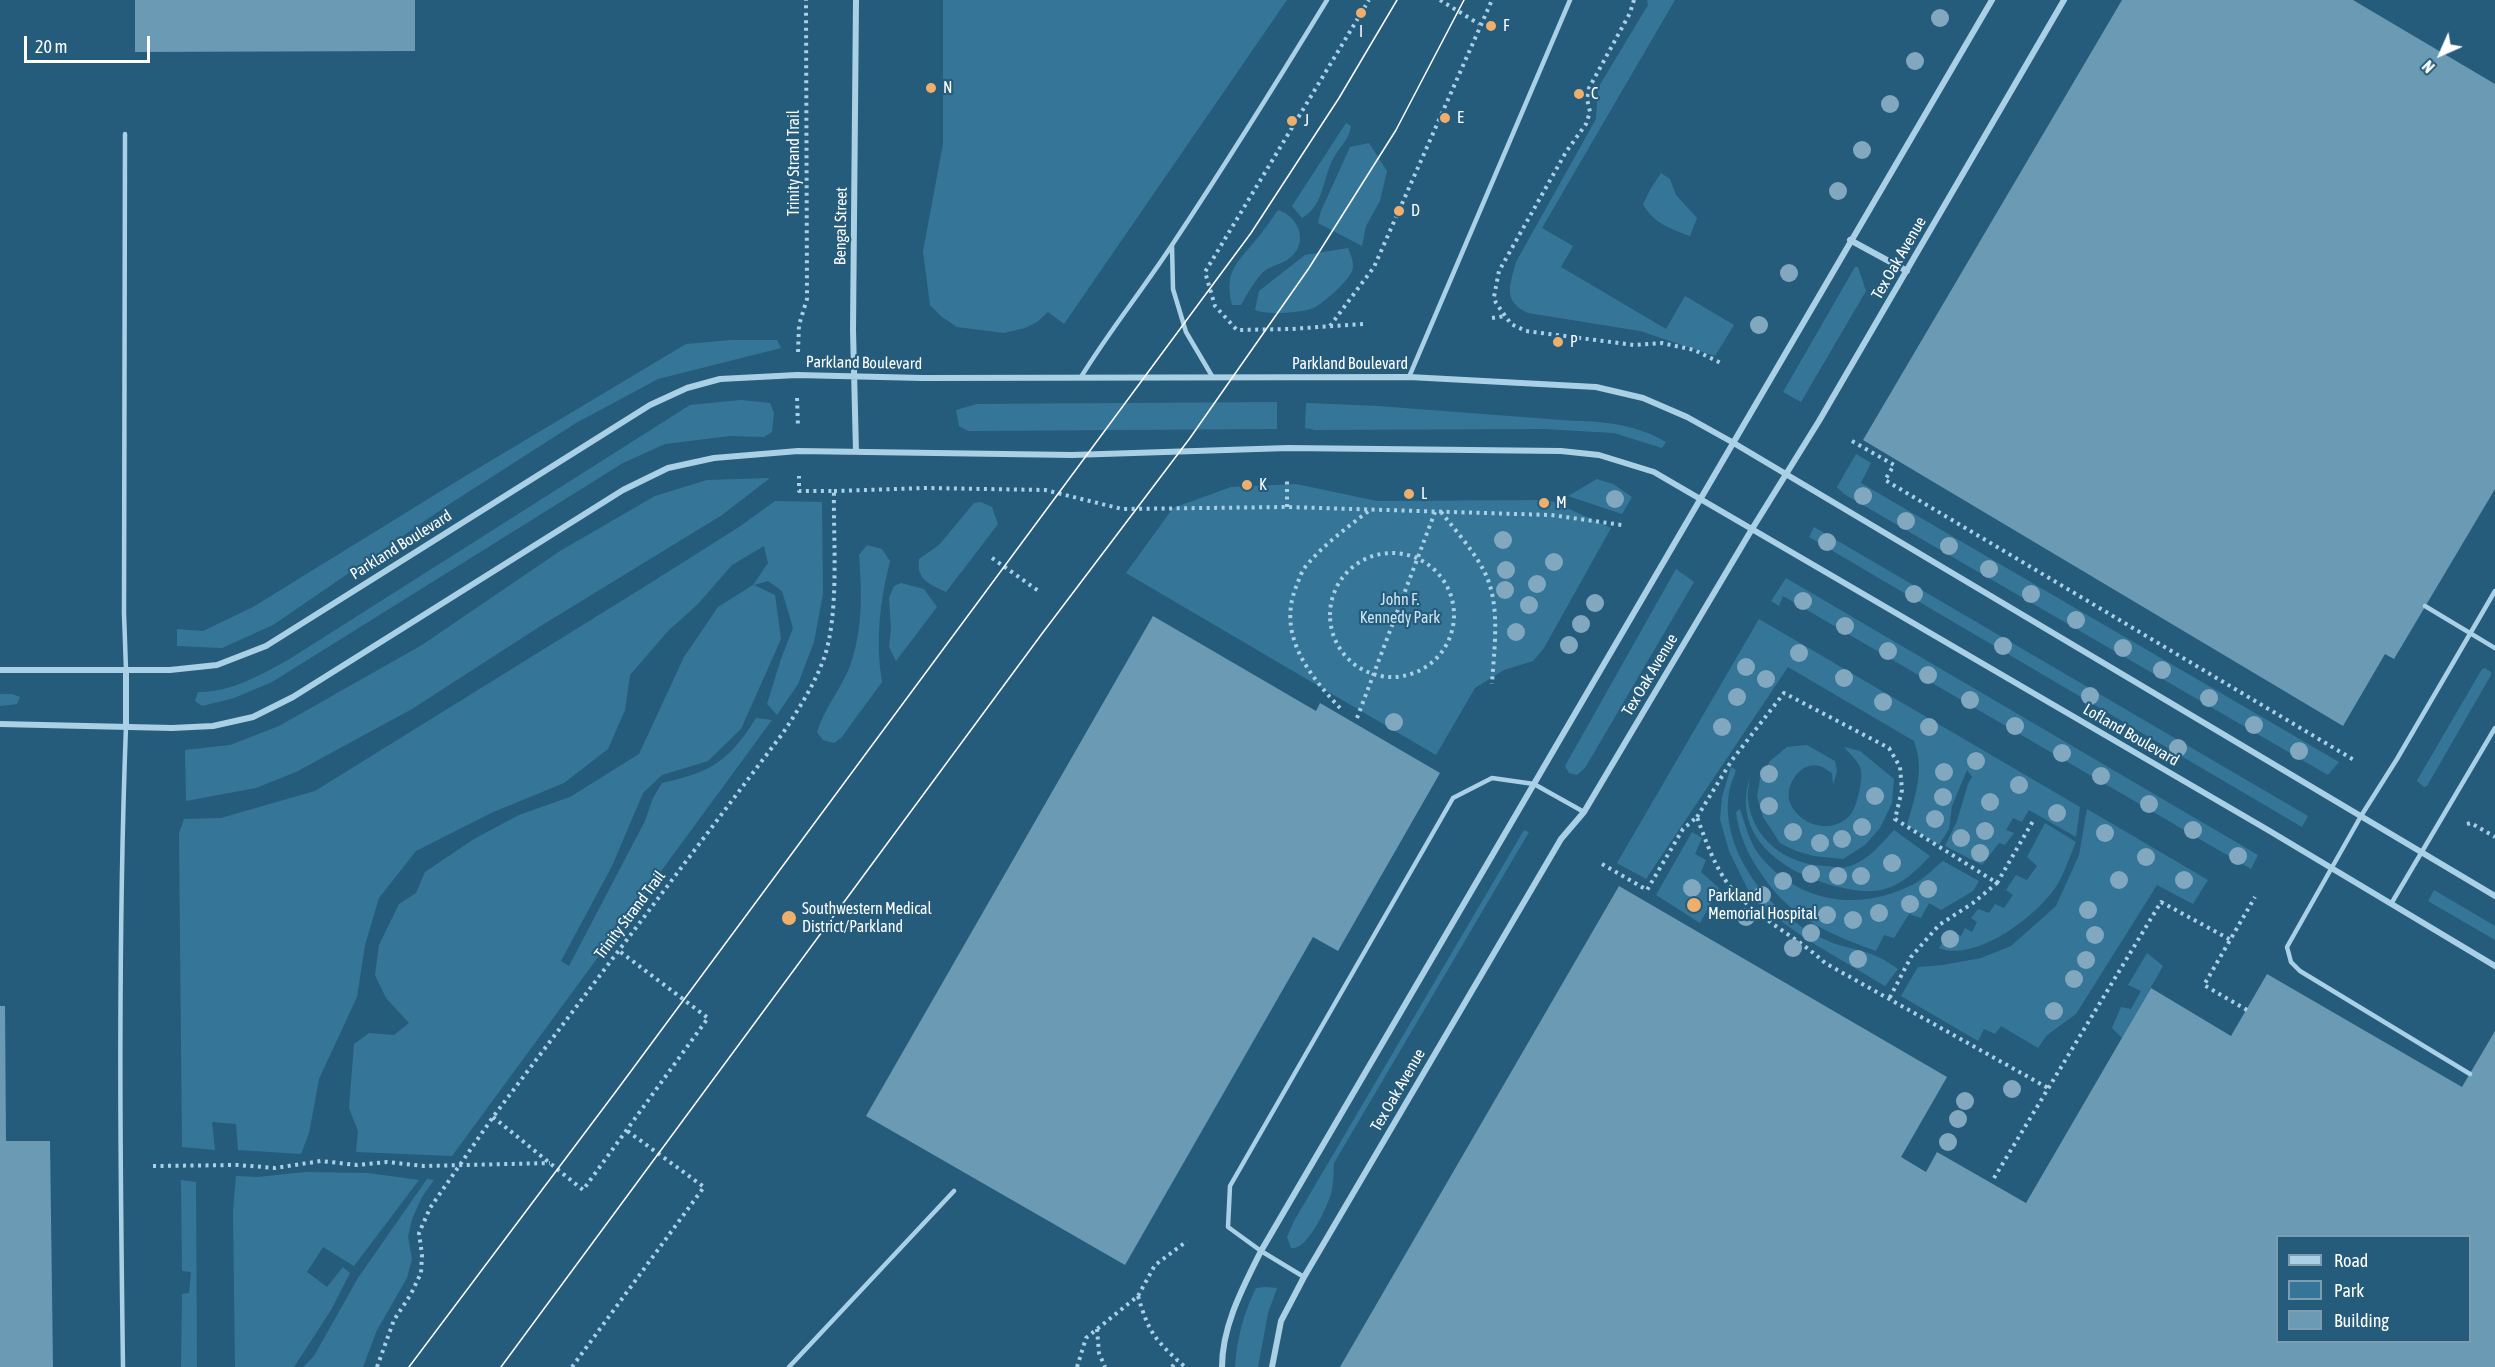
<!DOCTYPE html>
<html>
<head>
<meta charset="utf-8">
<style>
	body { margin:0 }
	#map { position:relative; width:2495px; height:1367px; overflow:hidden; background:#255c7c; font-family:"Asap Condensed",sans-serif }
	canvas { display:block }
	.legend { position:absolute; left:2276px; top:1235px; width:195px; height:108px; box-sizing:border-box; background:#255c7c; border:2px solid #7c9db0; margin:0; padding:8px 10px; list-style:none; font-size:18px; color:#fff }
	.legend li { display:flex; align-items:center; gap:12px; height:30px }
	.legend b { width:30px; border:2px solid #7c9db0 }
	.north { position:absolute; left:2411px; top:24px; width:60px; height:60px; -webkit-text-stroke:4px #255c7c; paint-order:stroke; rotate:225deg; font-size:16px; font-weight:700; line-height:24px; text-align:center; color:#fff }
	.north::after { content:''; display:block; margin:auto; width:21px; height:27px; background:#fff; clip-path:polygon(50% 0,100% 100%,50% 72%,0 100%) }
	.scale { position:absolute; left:24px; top:36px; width:126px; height:27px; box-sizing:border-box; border:3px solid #fff; border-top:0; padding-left:8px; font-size:18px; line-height:21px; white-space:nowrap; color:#fff; -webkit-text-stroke:4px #255c7c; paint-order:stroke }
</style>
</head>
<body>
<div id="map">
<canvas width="2495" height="1367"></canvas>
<ul class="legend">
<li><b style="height:8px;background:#a9d0e5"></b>Road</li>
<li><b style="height:16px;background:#357698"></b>Park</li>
<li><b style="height:16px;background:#6a9ab4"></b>Building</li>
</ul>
<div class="north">N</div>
<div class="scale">20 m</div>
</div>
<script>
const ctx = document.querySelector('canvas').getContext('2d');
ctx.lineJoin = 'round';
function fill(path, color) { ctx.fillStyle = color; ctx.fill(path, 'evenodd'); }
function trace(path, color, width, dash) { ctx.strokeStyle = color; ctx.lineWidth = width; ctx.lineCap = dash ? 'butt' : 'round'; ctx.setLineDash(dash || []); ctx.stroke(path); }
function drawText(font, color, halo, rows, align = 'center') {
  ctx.font = font + ' "Asap Condensed",sans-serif'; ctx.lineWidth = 4.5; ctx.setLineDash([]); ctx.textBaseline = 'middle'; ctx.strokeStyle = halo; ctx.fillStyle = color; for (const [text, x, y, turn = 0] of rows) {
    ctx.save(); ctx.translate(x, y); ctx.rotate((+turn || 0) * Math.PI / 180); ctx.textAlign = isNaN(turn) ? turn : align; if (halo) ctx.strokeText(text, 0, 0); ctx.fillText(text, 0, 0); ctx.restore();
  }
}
const green = new Path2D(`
	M943,0H1287L1064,324L1048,312L1037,322L1025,328L1004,333L957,327L942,317L930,305L923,251L943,144Z
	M1647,0H1675L1542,228L1573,246L1561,267L1666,329L1685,296L1734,325L1715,356L1640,331L1528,313C1502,301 1510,285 1516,262L1596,119L1598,88L1648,5Z
	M1346,123L1351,126C1349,141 1337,149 1331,163C1323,182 1322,207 1302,218L1292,206Z
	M1369,143L1387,171L1380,201L1366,226L1362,246L1318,223L1321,211L1350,147Z
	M1661,173L1670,179L1676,195L1697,218L1690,236C1671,229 1653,223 1643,204L1650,190Z
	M1278,210C1300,217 1310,245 1287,260C1279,265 1269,266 1262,273C1254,282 1247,294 1241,305H1232C1224,272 1236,264 1255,241C1263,232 1270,221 1278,210Z
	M1348,248C1351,256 1355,264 1352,271C1348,281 1321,306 1311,309C1299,313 1265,315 1255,310L1259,291L1305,255Z
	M1855,267H1858L1866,291L1801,402L1783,392Z
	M731,340H777L781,348L658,379L576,423L451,503L273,625L222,648L177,646V629L203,631L253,607L467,475L686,344Z
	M741,400L770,403L774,413L772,432L764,437L730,436L665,444L623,463L272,682L234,698L202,706L195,701L198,692C230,693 260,675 288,660L690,405Z
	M1277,402V429L968,431L959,426L956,410L977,404Z
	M1306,403L1378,406L1575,421C1606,421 1639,426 1666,442L1662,448L1614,433L1544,429L1315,430L1305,428Z
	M1856,454L1871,463L1861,483L2339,762L2328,775L1844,494L1837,487Z
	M770,478L722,515L539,627L412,709L296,772L256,788L186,801L185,750L230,745L279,726L422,645L560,551L655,496L707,480Z
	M1597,479L1613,484L1632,497L1622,514L1568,496Z
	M1296,484L1377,501L1549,500L1611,528L1544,648L1533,661L1504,670L1475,688L1436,755L1126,573L1173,508L1231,487Z
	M775,501L822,502L823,594L814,642L798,684L777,715L767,704L781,659L793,628L782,591L768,581L754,585L775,595L781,639L741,729L708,761L662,775L643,793L612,866L561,961L569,966L645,821L653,798L662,783C712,772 729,761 756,718L772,720L452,1156L356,1152L358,1131L349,1108L354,1044L369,1033L394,1035L409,1023L386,998L375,975L379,945L399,904L416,893L425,872L474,839L519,815L570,797L639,754L684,657L718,607L753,585L768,563L764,546L732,565L698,604L668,631L630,675L625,710L608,749L564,783L491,813L416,851L379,898L365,945L357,997L319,1079L309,1133L301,1154L238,1150L236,1124L212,1122L215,1150L182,1147L179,833L184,819L221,818L315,791L644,587L739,527Z
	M981,502L992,507L998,524L946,592C930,584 916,580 919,559L939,545L974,503Z
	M1814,527L2308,816L2302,827L1809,537Z
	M867,545L882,549L890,561C880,601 875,641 882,682L841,738L834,743L823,740L817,732C824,709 841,689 850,666C863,630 862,593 859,555Z
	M1676,569L1694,582L1585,768L1577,775L1569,773L1565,766Z
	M1786,578L2258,855L2251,869L1783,596L1779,606L1771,601Z
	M901,583L924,589L937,607L896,661L889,647L891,629L889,598L894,586Z
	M1759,619L2080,807L2076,837L2029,810L2022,822L2013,818L2006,830L2014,833L2005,845L1999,843L1982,865L1945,846L1957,821L1968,784L1972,777L1967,770L1952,806L1949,829L1939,845L1907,825C1915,796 1925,771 1914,741L1788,667L1646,879L1617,863Z
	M2485,668L2491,672V675L2427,786L2424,787L2417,781L2419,777L2482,669Z
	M0,694H12L20,697L17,704L0,706Z
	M1807,745L1835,761L1837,771L1833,785L1832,773C1828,771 1824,767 1820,766C1800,760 1782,788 1791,805C1802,827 1834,835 1851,814C1856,807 1858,796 1860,788C1861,780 1863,772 1859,765C1856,759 1849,753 1844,747L1860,751L1894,779L1892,803L1880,828L1865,845L1843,859L1814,856L1796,851L1780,843L1763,817L1757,796L1760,779L1770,761L1787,747Z
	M1731,767L1736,770C1734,777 1730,785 1729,792C1719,853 1773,917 1826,940C1842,948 1862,949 1878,957C1885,960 1892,965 1898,969L1885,986L1806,939L1770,913L1749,892L1729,851L1720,819L1722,797Z
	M1750,777C1749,784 1747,793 1748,800C1753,840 1786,864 1824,866C1831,866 1841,869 1847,867C1867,862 1881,844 1894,830L1930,856C1917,870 1901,886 1881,890C1865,893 1846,889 1831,885C1781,871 1731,835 1750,777Z
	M1740,809C1745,824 1750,844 1760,856C1800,904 1860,912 1914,884C1924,879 1934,868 1943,861L1979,881L1973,891L1941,910L1929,903L1921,918L1909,914L1894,938L1884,935L1876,951C1827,933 1789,917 1760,872C1747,853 1739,835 1736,812Z
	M2087,809L2208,880L2193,904L2157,885L2076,1014L2047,1035L2038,1048L2001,1026L1995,1034L1984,1029L1978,1041L1901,996L1918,967L1943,965L1981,958L2011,946L2056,906L2079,855Z
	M2045,823L2076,842C2070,855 2065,872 2057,885C2039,915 1975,963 1939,948L1951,930L1961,936L1965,928L1972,932L1977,922L1971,918L1978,909L1989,913L1995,904L2004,908L2013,895L2006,890L2016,875L2027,880L2037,866L2027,857Z
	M1524,830L1529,832L1334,1163C1333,1173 1334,1187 1330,1197C1325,1210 1307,1251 1291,1248L1287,1237L1294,1221Z
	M1692,832L1702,838L1695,854L1706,860L1701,872L1719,888L1700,923L1656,895Z
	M2434,890L2495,926V940L2428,901Z
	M2147,953L2163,966L2122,1038L2112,1028L2121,1007L2131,1009L2141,991L2128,985Z
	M305,1172L368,1173L419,1180L354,1266L323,1247L307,1272L327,1287L343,1267L350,1273L331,1310L294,1367H235L233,1211L236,1176L258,1177Z
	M427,1179L434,1180L422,1197L412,1219L408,1237L412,1259L407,1278L377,1330L363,1367H303L314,1356L358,1278Z
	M181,1180L196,1182L197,1367H181L182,1294L189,1293L191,1272L182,1271Z
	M1265,1287L1277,1288L1268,1313L1258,1367H1235C1237,1338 1243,1315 1256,1288Z`);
const building = new Path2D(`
	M135,0H415V51L135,52Z
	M2122,0H2353L2495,84V489L2394,659L2385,654L2343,726L1863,440Z
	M1153,616L1316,711L1320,703L1440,773L1338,951L1313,937L1125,1265L866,1116Z
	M1619,886L1947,1077L1901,1157L1926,1172L1937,1152L2026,1203L2151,988L2231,1036L2267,974L2462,1087L2495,1031V1367H1340ZM2278,1236H2470V1342H2278Z
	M0,1006H5L6,1141H50L53,1367H0Z`);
const path = new Path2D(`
	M1440,0L1479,24
	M1634,0L1630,13L1589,88L1587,99L1590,112L1586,124L1566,152L1499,271L1494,297L1496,303L1511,324L1526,331L1634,345L1662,343L1694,350L1723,364
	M1492,318L1505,316
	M1363,324L1291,329L1237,330L1215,306L1205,272L1369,0
	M1330,326L1374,267L1492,0
	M798,352L799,325L807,299L806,0
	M797,398L798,427
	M1852,441L1894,465L1885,480L2354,760
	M834,491L924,488L1045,490L1122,509L1287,507L1551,515L1622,525
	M1287,507V481
	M1441,512C1456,531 1474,551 1485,573C1501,606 1494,649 1492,684
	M1330 615a62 62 0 1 1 124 0a62 62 0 1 1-124 0Z
	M992,558L1040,592
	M1340,708C1309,675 1277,635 1296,587C1299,580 1301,572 1306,566C1324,544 1348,527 1371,509
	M1357,718L1435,512
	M1697,817L1732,760L1784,693L1889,748L1900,767L1902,790L1895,819L1997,883L1973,903L1939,925L1911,957L1889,999
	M2467,824L2471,823L2495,837
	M1602,864L1647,890L1683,829L1697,817C1705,839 1714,865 1728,884C1754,917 1795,935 1825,963L2048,1088
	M1997,883L2033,821
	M2247,1010L2204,985L2255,897
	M493,1117L583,1190L708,1018L618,950
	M153,1166L238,1165L275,1168L321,1161L357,1165L387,1162L424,1166L550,1163
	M1994,1178L2161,902L2231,940
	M1138,1296C1149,1334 1156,1341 1185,1367
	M1097,1329L1099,1353L1105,1367
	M377,1367L394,1320L411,1294L421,1273L422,1255L419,1233L430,1208L493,1117L783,733C798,710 813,687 823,661C840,616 833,540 834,491H799V476
	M572,1367L704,1187L626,1130
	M1077,1367L1086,1338L1138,1296L1155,1265L1187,1241
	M1172,1367L1177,1360`);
const service = new Path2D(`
	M125,134L124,613L126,670
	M1172,245L1173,289L1186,332L1212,376
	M1081,377C1110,330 1144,288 1174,242C1227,162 1277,82 1327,0
	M1409,377L1570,0
	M2425,606L2495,648
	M2391,904L2495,728
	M2470,1074L2300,971L2291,962L2287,947L2361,816L2397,759L2495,591
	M1304,1277L1261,1251L1228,1227L1230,1186L1453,798L1492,778L1534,784L1584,812
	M123,1367C120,1153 118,939 126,726
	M789,1367L954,1191`);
const minor = new Path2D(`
	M1850,240L1907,271
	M856,452L853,330L856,0
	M0,670H170L217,665L266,646L650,405L687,388L720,379L797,375L923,378L1409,377L1596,387L1643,398L1687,417L1732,442L2495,896
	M126,670V726
	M0,724L172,728L213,726L253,717L293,697L623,490L668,468L714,458L798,451L1072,455L1288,448L1561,451L1599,455L1654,472L2268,830L2495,966
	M1222,1367C1222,1326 1243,1287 1261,1251L1992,0
	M1272,1367L1281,1321L1304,1277L1561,839L1584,812L1752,529L1819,421L2064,0`);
const tram = new Path2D(`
	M409,1367L617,1090L1251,233L1339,98L1397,0
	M501,1367L1041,635L1190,438L1309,268L1396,130L1464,0`);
const trees = [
	[1940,18],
	[1915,61],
	[1890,104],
	[1862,150],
	[1838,191],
	[1789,273],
	[1759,325],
	[1863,496],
	[1615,499],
	[1906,521],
	[1503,540],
	[1827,542],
	[1949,546],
	[1554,562],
	[1989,569],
	[1506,570],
	[1537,584],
	[1505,590],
	[1914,594],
	[2031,594],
	[1803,601],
	[1595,603],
	[1529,605],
	[2076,620],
	[1581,624],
	[1845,626],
	[1516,632],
	[1569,645],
	[2003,646],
	[2123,648],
	[1888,651],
	[1799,653],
	[1746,667],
	[2162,670],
	[1928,675],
	[1844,678],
	[1766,679],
	[2090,696],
	[1737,697],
	[2209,698],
	[1970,700],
	[1883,702],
	[1394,722],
	[2254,725],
	[2015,726],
	[1722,727],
	[1929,727],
	[2178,748],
	[2299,751],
	[2062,753],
	[1976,761],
	[1944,772],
	[1769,774],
	[2101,776],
	[2019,785],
	[1875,796],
	[1943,797],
	[1990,802],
	[2149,804],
	[1769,806],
	[2057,813],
	[1935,819],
	[1862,827],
	[2193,830],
	[1985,831],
	[1793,832],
	[2105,833],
	[1961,838],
	[1842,839],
	[1820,843],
	[1980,853],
	[2238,856],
	[2146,857],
	[1892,863],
	[1811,874],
	[1838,876],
	[1861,876],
	[2119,880],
	[2184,880],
	[1783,881],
	[1692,888],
	[1928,889],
	[1762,895],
	[1910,904],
	[2088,910],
	[1879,913],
	[1827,915],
	[1746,917],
	[1853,920],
	[1811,933],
	[2095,935],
	[1950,939],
	[1793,948],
	[1858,959],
	[2086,960],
	[2074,979],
	[2054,1011],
	[2012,1089],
	[1965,1101],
	[1958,1119],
	[1948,1142]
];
const markers = [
	[1361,13,6,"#eeaf6d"],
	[1491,26,6,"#eeaf6d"],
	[931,88,6,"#eeaf6d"],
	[1579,94,6,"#eeaf6d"],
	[1445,118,6,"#eeaf6d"],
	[1292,121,6,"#eeaf6d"],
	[1399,211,6,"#eeaf6d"],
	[1558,342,6,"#eeaf6d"],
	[1247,485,6,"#eeaf6d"],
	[1409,494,6,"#eeaf6d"],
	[1544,503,6,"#eeaf6d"],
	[1694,905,8,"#eeaf6d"],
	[789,918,8,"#eeaf6d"]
];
const poiNames = [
	["F",1503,26],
	["I",1361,32,"center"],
	["N",943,88],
	["C",1591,94],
	["E",1457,118],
	["J",1304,121],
	["D",1411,211],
	["P",1570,342],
	["K",1259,485],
	["L",1421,494],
	["M",1556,503],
	["Parkland",1708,896],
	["Memorial Hospital",1708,914],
	["Southwestern Medical",802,909],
	["District/Parkland",802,927]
];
const streetNames = [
	["Trinity Strand Trail",794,163,-90],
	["Bengal Street",841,226,-89],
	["Tex Oak Avenue",1899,258,-60],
	["Parkland Boulevard",864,363,1],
	["Parkland Boulevard",1350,364],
	["Parkland Boulevard",401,545,-32],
	["Tex Oak Avenue",1650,675,-59],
	["Lofland Boulevard",2131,735,30],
	["Trinity Strand Trail",630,915,-53],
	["Tex Oak Avenue",1398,1090,-60]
];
const parkNames = [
	["John F.",1400,600],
	["Kennedy Park",1400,618]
];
fill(green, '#357698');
fill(building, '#6a9ab4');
trace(path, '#a9d0e5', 4, [3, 4.5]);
trace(service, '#a9d0e5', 4.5);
trace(minor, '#a9d0e5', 6);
trace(tram, '#fff', 1.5);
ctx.fillStyle = '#81a8be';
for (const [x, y] of trees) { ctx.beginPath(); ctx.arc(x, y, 9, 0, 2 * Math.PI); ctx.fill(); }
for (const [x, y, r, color] of markers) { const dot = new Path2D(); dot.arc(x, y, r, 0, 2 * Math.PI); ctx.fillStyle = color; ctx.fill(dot); trace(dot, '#255c7c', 2); }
drawText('16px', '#fff', '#255c7c', poiNames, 'left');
drawText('16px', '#fff', '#255c7c', streetNames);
drawText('16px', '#cce6f4', '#255c7c', parkNames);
</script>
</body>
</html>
